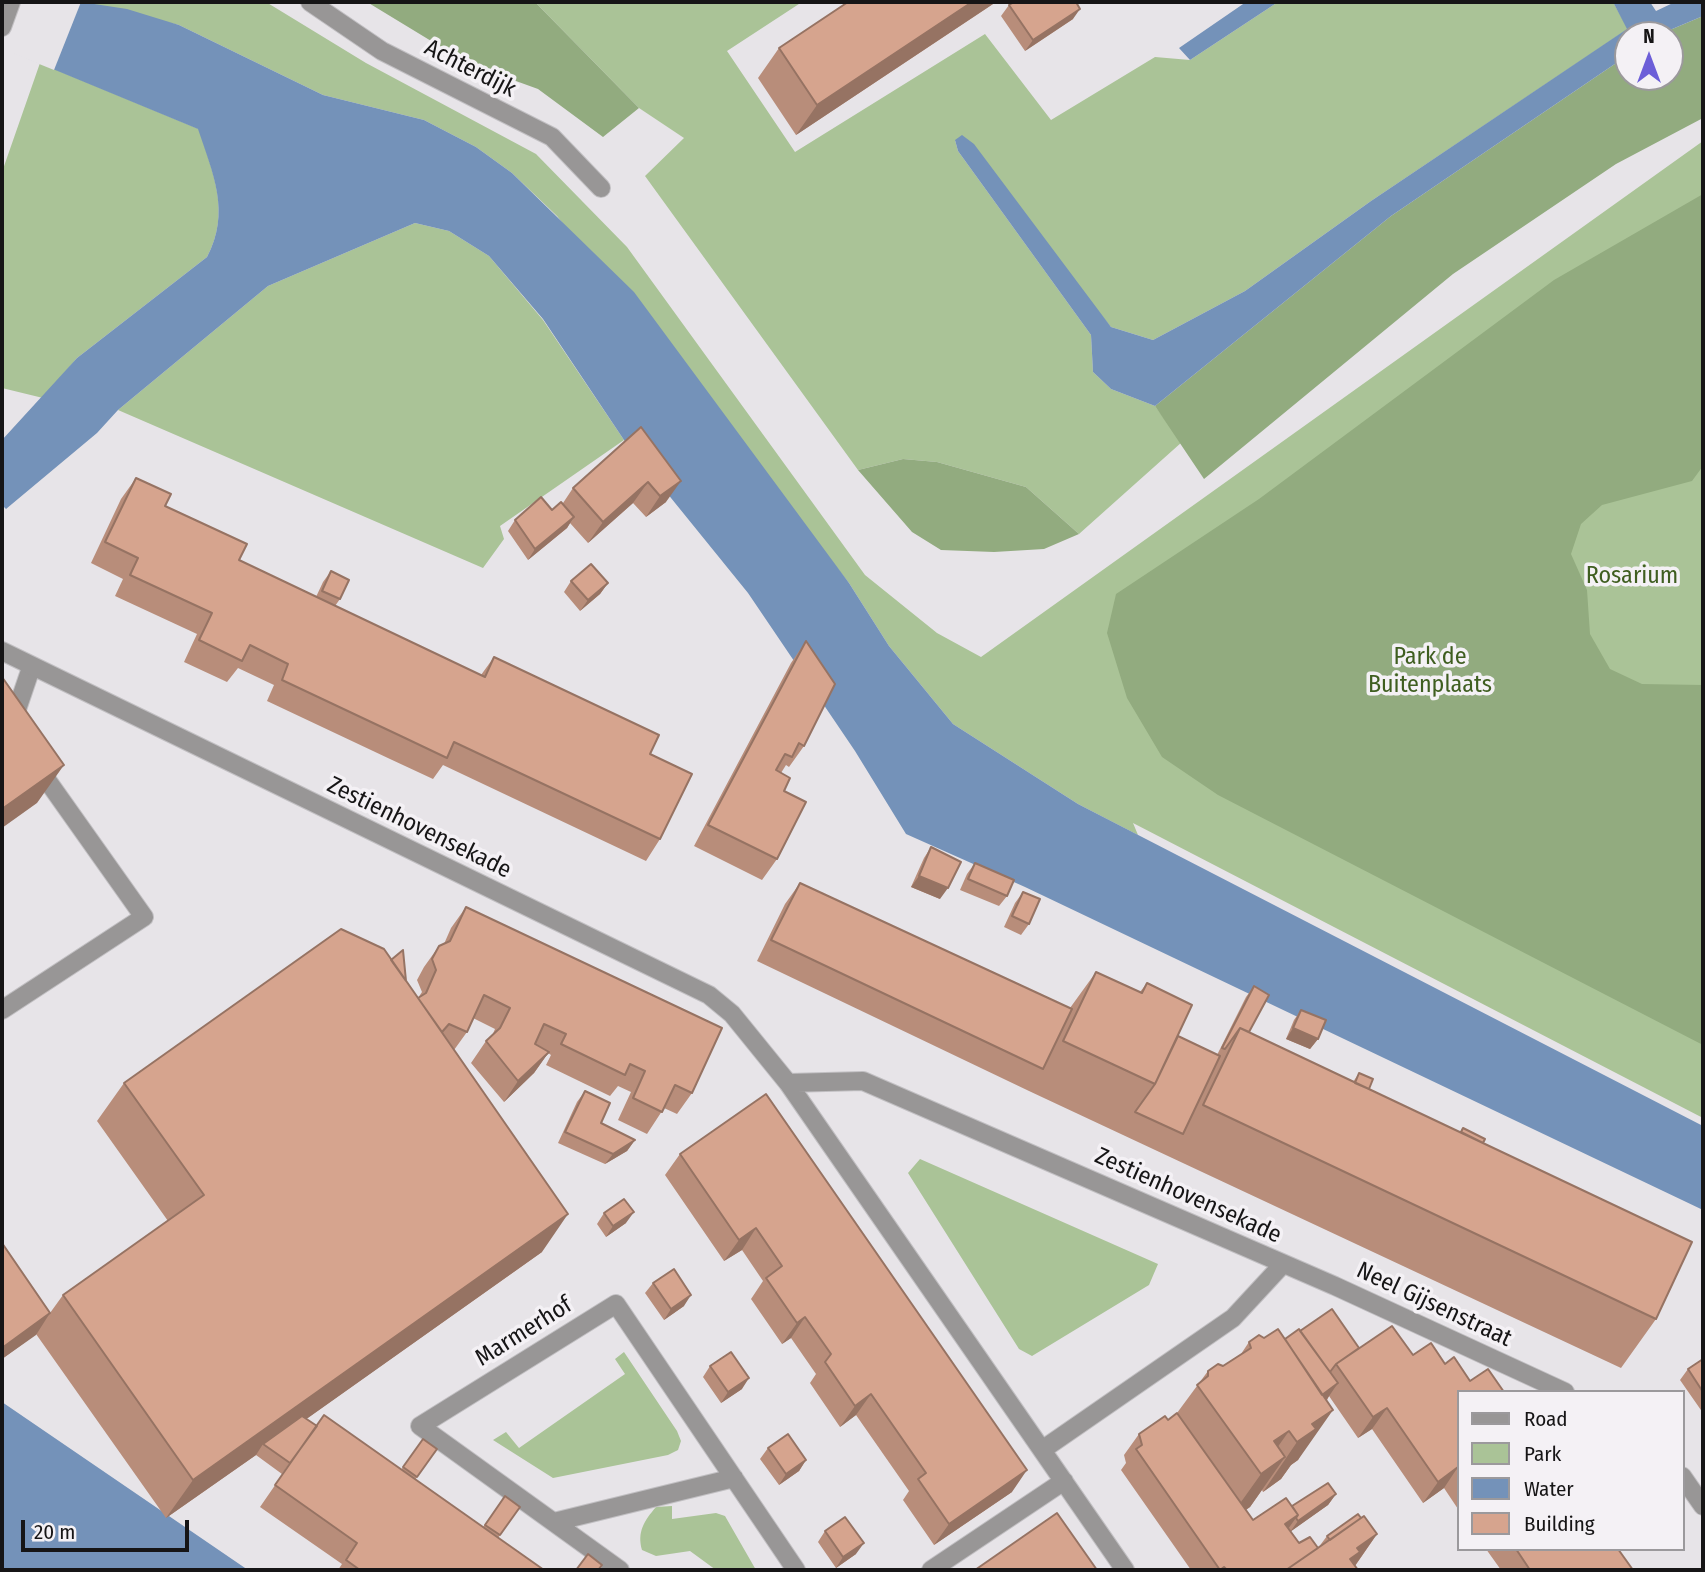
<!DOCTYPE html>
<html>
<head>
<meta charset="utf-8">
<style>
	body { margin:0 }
	#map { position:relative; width:1705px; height:1572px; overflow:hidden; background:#e7e4e8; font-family:"Fira Sans Condensed",sans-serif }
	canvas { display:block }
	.frame { position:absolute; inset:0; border:4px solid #161516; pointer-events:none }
	.legend { position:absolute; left:1457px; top:1390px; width:228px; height:161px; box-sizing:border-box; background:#f4f1f5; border:2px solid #9b999c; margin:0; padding:9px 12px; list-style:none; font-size:21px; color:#161516 }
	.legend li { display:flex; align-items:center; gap:14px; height:35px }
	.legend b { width:35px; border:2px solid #9b999c }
	.north { position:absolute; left:1614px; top:21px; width:70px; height:70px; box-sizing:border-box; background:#f4f1f5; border:2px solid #9b999c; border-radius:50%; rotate:0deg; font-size:19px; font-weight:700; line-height:28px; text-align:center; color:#161516 }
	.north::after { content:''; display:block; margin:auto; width:24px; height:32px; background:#6c5ed8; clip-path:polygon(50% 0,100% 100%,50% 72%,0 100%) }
	.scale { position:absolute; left:21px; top:1520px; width:168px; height:32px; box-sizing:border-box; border:4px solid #161516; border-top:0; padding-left:9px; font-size:21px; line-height:24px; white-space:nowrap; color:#161516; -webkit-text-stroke:5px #f4f1f5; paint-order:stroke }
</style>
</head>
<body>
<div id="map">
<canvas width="1705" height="1572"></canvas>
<div class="frame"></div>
<ul class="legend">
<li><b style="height:9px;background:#989696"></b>Road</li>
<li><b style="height:19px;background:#aac397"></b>Park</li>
<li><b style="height:19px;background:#7492b9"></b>Water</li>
<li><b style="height:19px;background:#d6a48e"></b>Building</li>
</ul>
<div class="north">N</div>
<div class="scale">20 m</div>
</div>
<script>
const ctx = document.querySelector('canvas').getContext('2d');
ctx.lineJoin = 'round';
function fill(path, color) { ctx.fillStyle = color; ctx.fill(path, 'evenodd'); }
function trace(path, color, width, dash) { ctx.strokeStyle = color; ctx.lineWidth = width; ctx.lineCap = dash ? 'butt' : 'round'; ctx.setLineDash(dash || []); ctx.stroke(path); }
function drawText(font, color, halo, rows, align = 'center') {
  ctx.font = font + ' "Fira Sans Condensed",sans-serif'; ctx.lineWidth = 7; ctx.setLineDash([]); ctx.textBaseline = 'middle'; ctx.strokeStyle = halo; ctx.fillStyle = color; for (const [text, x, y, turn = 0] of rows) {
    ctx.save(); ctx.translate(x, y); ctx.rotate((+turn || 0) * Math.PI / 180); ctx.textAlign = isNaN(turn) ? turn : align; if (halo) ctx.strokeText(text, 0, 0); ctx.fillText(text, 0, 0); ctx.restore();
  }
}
const green = new Path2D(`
	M81,2H266L366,63L536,154L627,247L865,575L937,633L981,657L1703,141V1118L1133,823L1138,835L1078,804L953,724L889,646L849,583L557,216L512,173L476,147L424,120L323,95L179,25Z
	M535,2H802L727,51L795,152L985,34L1051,120L1155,57L1190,60L1278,2H1613L1628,29L1371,201L1245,291L1153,340L1111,327L955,140L958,151L1091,335L1093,372L1111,389L1155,406L1182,442L1079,534L1026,487L937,462L903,459L858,470L645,176L684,138L639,108Z
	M40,63L199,129C213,174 231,212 207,257L77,358L43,398L2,388V172Z
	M415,223L449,231L489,256L543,320L624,440L500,526L504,539L483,568L118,410L268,286Z
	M920,1159L1158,1264L1149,1285L1032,1356L1019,1349L908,1173Z
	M624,1352L677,1431L681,1441L678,1450L668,1455L553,1478L493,1440L506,1432L519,1448L625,1374L615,1359Z
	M672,1506V1519L716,1513L725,1516L756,1570H716L690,1551L656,1556L642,1550C637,1532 644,1521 656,1507Z`);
const forest = new Path2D(`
	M367,2H535L639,108L603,137L538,89L469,64Z
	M1703,16V118L1616,164L1453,274L1204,479L1155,406L1391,216L1628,55V77H1670V35H1658Z
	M1703,194V466L1692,481L1602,505L1581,524L1571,554L1587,590L1590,634L1610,669L1642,684L1703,685V1045L1218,795L1162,757L1127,698L1107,633L1116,594L1259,499L1554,280Z
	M903,459L937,462L1026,487L1079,534L1044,549L994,552L941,550L912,532L858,470Z`);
const water = new Path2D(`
	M2,2H81L127,9L179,25L323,95L424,120L476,147L512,173L634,292L849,583L889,646L953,724L1078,804L1703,1126V1210L1025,887L906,834L855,751L748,593L624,440L543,319L489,256L449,231L415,223L268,286L118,410L97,433L6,509L2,505V440L77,358L207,257C231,212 213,174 198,129L2,48Z
	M1246,2H1278L1190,60L1179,48Z
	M1613,2H1650L1656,11L1675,2H1703V16L1658,35H1628V55L1391,216L1155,406L1111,389L1093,372L1091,335L958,151L955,140L962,135L974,144L1111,327L1153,340L1245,291L1371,201L1627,29Z
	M2,1402L248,1570H2Z`);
const pier = new Path2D(`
	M2,2H81L54,70L2,49Z`);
const service = new Path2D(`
	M13,721L31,668
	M2,1010L144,917L37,766`);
const minor = new Path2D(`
	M310,2L382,51L552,137L601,188
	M2,651L709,995L732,1014L788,1083L1125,1570
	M788,1083L863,1081L1335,1286L1565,1392
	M1042,1450L1233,1318L1283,1264
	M1682,1476L1703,1506
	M554,1522L734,1478
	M620,1570L420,1426L616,1304L796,1570
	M931,1570L1064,1481`);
const tertiary = new Path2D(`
	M2,27L11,2`);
const wall = new Path2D(`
	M848,2H996L796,135L758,78L779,48Z
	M1009,5L1073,19L1025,51L1001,16Z
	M641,427L666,502L646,517L633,503L588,543L570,523L567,528L528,560L508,531L515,520L552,510L563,503L573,488Z
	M136,478L165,506L239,560L316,597L323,582L331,571L340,599L335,606L481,675L494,657L650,754L660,839L646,861L443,765L433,779L390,759L267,701L274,685L238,668L227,682L184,662L197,634L115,596L123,579L91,563L121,499Z
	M571,581L608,583L600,594L580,611L564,592Z
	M806,641L804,746L789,767L786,765L781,773L784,791L777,859L762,880L694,846L791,663Z
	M931,847L940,899L911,887L924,858Z
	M975,863L1007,896L999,906L960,890L967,874Z
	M800,883L1070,1008L1096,972L1140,992L1147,983L1178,1036L1217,1055L1246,997L1254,986L1249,1032L1353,1082L1359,1073L1369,1089L1460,1132L1463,1128L1483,1143L1656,1319L1621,1368L1029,1091L757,961L785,904Z
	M1023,892L1029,924L1021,935L1004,927L1015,903Z
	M466,907L692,1093L677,1114L664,1108L647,1134L618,1120L631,1092L618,1086L610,1096L546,1065L551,1055L548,1053L534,1073L504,1102L471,1063L486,1041L492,1036L495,1029L473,1018L467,1032L454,1050L542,1252L306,1419L317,1426L401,1470L423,1439L437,1449L415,1480L483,1527L505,1496L520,1507L498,1538L544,1570H338L342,1564L260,1507L309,1436L282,1474L256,1455L166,1518L36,1334L2,1359V1243L50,1313L63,1295L168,1221L97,1121L124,1083L406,981L418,998L422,992L417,980L424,967L439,946L444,944L451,928Z
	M1301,1010L1318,1039L1310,1049L1286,1039L1294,1020Z
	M585,1091L601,1123L635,1140L627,1151L605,1164L558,1143L577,1102Z
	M766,1094L1012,1492L934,1545L903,1500L909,1491L856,1415L840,1427L810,1383L816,1374L791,1338L782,1344L751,1299L763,1281L742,1250L724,1261L665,1175L680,1154Z
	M604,1213L626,1223L606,1237L597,1224Z
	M653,1283L684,1306L664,1320L645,1293Z
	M1300,1331L1359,1348L1413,1355L1458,1392V1509L1444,1488L1423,1503L1372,1429L1358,1438L1329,1396L1298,1460L1291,1465L1281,1479L1263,1492L1262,1490L1250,1507L1246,1510L1253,1520L1292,1506L1336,1494L1328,1505L1291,1531L1299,1543L1318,1548L1327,1536L1361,1518L1377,1534L1355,1566L1358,1570H1191L1121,1470L1126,1463L1124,1455L1139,1434L1168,1420L1177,1413L1208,1371L1223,1366L1241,1354L1249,1342L1264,1338L1285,1339Z
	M1703,1359V1413L1680,1380L1688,1369Z
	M710,1366L742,1389L721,1403L703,1377Z
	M768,1448L806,1460L799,1471L779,1485L760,1459Z
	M825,1531L856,1554L836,1568L818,1542Z
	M1486,1549H1618L1633,1570H1501Z`);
const shadedWall = new Path2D(`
	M972,2H996L796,135L817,105Z
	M1080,9L1073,19L1025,51L1033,40Z
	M681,481L666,502L646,517L660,496Z
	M648,482L633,503L588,543L603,522Z
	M574,517L567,528L528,560L535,549Z
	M608,583L600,594L580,611L588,600Z
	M64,765L37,803L2,828V809Z
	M919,876L948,888L940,899L911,887Z
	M1293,1028L1318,1039L1310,1049L1286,1039Z
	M549,1052L534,1073L504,1102L518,1081Z
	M635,1140L627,1151L605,1164L613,1154Z
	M634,1212L626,1223L606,1237L613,1226Z
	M568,1214L542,1252L267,1447L263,1444L256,1455L166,1518L193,1480Z
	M756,1228L742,1250L724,1261L739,1240Z
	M691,1295L684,1306L664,1320L671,1309Z
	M50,1313L36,1335L2,1359V1348Z
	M805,1317L791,1338L782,1344L797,1323Z
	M749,1378L742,1389L721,1403L728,1392Z
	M1338,1383L1323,1405L1296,1412Z
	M871,1394L856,1415L840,1427L855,1406Z
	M1387,1408L1372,1429L1358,1438L1373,1417Z
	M1333,1410L1298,1460L1291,1465L1281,1479L1263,1492L1297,1442L1312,1424Z
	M1289,1431L1260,1472L1274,1441Z
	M1285,1457L1250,1507L1226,1523L1261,1474Z
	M806,1460L799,1471L779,1485L786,1474Z
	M1458,1467L1444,1488L1423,1503L1438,1482Z
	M1027,1470L1012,1492L934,1545L949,1524Z
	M1336,1494L1328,1505L1290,1532L1298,1521Z
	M1298,1515L1283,1536L1285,1524Z
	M1377,1534L1352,1570H1342L1357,1548Z
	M864,1543L856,1554L836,1568L843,1557Z`);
const building = new Path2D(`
	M848,2H972L817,105L779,48Z
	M1014,2H1076L1080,9L1033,40L1009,5Z
	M641,427L681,481L660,496L648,482L603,522L573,488Z
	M136,478L171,494L165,506L247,544L239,560L485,677L494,657L659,735L650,754L692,774L660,839L454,742L447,758L405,738L282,680L288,664L250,645L242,661L199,640L212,613L130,575L138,558L105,542Z
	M541,497L552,510L561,502L574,517L535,549L515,520Z
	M591,564L608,583L588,600L571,581Z
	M331,571L349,580L340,599L322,591Z
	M806,641L835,684L804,746L799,743L792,757L785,754L776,770L790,778L784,791L806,802L777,859L708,825Z
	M2,677L64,765L2,809Z
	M931,847L961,862L948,888L919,876Z
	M975,863L1014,880L1007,896L968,879Z
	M800,883L1072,1009L1043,1069L771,940Z
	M1023,892L1040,899L1029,924L1012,916Z
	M466,907L722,1028L692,1093L675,1085L662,1112L633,1098L645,1071L630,1064L625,1075L561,1044L566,1034L544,1024L535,1044L549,1052L518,1081L486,1041L500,1028L510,1008L484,995L467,1032L449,1024L442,1032L418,998L426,993L436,970L432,959L439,946L450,941Z
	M341,929L384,949L568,1214L193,1480L63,1295L204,1195L124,1083Z
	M403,950L406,981L391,960Z
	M1096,972L1142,993L1147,983L1192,1005L1155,1084L1063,1041Z
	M1254,986L1269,995L1249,1032L1240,1028L1225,1049L1222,1048Z
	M1301,1010L1326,1020L1318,1039L1293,1028Z
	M1240,1028L1692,1242L1656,1319L1203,1105Z
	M1178,1036L1220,1056L1183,1134L1135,1112L1155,1084Z
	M1359,1073L1373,1079L1369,1089L1355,1083Z
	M585,1091L610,1103L601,1123L635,1140L613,1154L565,1132Z
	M766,1094L1027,1470L949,1524L918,1479L926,1473L871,1394L855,1406L825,1362L831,1354L805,1317L797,1323L766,1278L782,1266L756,1228L739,1240L680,1154Z
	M1463,1128L1485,1139L1483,1143L1461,1132Z
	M624,1199L634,1212L613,1226L604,1213Z
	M2,1243L50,1313L2,1348Z
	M674,1269L691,1295L671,1309L653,1283Z
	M1332,1309L1359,1348L1336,1364L1330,1372L1300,1331Z
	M1392,1326L1413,1355L1431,1343L1445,1364L1454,1357L1470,1381L1488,1369L1504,1392H1458V1467L1438,1482L1387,1408L1373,1417L1336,1364Z
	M1278,1329L1333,1410L1312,1424L1316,1429L1297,1442L1289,1431L1274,1441L1285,1457L1261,1474L1197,1385L1208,1376V1371L1218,1364L1223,1366L1251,1348L1249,1342L1259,1335L1264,1338Z
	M1299,1329L1338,1383L1322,1395L1285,1339Z
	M731,1352L749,1378L728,1392L710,1366Z
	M1703,1359V1392L1688,1369Z
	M1177,1413L1253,1520L1286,1498L1298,1515L1285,1524L1299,1543L1310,1537L1318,1548L1286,1570H1227L1224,1567L1220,1570L1136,1449L1142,1445L1139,1434L1165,1416L1168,1420Z
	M324,1415L544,1570H360L346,1560L357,1543L275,1485Z
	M302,1416L317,1426L290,1463L263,1444Z
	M788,1434L806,1460L786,1474L768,1448Z
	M423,1439L437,1449L417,1477L403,1467Z
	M1328,1483L1336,1494L1298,1521L1296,1518L1298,1515L1292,1506Z
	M505,1496L520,1507L500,1535L485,1525Z
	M1057,1513L1097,1570H975Z
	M1358,1514L1361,1518L1330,1540L1327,1536Z
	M1364,1516L1377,1534L1357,1548L1360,1552L1350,1559L1358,1570H1286Z
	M845,1517L864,1543L843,1557L825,1531Z
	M1516,1549H1618L1633,1570H1530Z
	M588,1554L602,1565L598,1570H576Z`);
const streetNames = [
	["Achterdijk",470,69,27],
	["Zestienhovensekade",419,828,26],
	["Zestienhovensekade",1188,1196,24],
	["Neel Gijsenstraat",1434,1305,25],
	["Marmerhof",524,1332,-32]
];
const parkNames = [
	["Rosarium",1632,576],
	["Park de",1430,657],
	["Buitenplaats",1430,685]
];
fill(green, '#aac397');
fill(forest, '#92ab7f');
fill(water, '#7492b9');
fill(pier, '#e7e4e8');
trace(service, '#c1bfc2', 20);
trace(minor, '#c1bfc2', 20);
trace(tertiary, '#c1bfc2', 20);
trace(service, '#989696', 18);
trace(minor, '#989696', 18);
trace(tertiary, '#989696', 18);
fill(wall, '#b88d7a');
fill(shadedWall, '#967363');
fill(building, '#d6a48e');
trace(building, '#967363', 2);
drawText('24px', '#161516', '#f4f1f5', streetNames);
drawText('24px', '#3f5e20', '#f4f1f5', parkNames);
</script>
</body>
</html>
